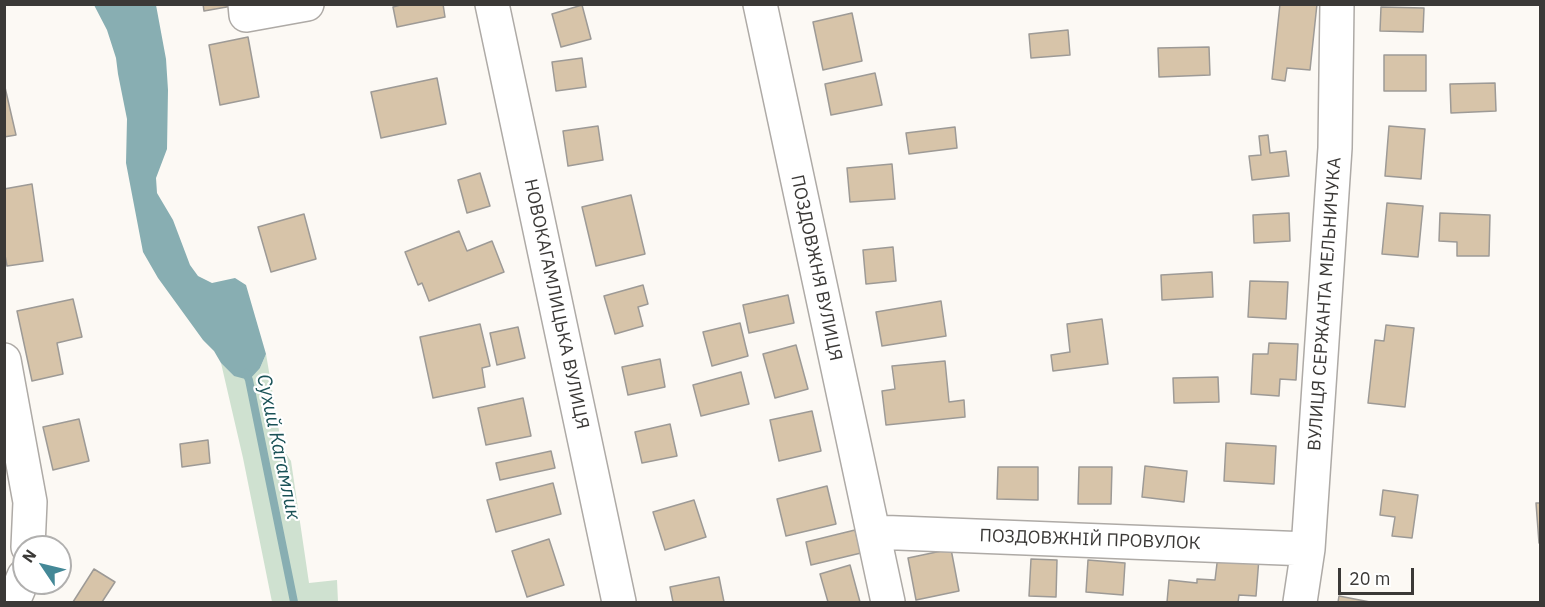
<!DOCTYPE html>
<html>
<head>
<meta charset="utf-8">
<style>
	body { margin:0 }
	#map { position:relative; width:1545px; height:607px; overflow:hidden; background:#fcf9f4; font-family:"IBM Plex Sans",sans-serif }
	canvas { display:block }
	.frame { position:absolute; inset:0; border:6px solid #3b3937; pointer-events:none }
	.north { position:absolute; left:12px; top:535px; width:60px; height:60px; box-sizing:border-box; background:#fff; border:2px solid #b1b0af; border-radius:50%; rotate:305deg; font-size:16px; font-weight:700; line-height:24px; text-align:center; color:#3b3937 }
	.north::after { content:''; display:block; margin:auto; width:21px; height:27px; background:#448897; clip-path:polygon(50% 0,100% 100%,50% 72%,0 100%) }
	.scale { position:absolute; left:1338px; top:568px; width:76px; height:27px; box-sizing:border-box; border:3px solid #3b3937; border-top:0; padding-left:8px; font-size:18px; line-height:21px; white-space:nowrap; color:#3b3937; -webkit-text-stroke:4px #fff; paint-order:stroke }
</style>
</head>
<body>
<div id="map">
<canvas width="1545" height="607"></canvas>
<div class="frame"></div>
<div class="north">N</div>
<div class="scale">20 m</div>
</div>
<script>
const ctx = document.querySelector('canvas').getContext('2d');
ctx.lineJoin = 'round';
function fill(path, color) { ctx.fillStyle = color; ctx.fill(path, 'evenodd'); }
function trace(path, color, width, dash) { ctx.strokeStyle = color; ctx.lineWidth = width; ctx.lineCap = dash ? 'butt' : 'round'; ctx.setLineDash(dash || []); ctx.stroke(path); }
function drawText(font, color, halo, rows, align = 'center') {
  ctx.font = font + ' "IBM Plex Sans",sans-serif'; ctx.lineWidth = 4.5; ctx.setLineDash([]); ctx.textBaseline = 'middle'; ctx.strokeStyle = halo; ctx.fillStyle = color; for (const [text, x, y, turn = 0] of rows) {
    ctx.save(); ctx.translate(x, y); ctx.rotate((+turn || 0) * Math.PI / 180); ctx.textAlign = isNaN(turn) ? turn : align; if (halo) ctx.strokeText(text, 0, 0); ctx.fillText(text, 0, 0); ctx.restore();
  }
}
const green = new Path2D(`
	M266,354L282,448L291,461L309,583L337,580L338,602H272L243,458L221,363L234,376L260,368Z`);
const water = new Path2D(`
	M94,5H156L166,59L168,90L167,149L156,178L157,193L173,220L190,265L198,276L212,283L235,278L246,285L266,354L260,368L249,380L234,376L221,363L214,351L203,340L158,278L143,252L126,163L127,119L118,74L116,58L107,30Z`);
const stream = new Path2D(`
	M246,373L249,380L294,602`);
const building = new Path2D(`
	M203,4H238V5L204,11Z
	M404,4H443L445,17L397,27L393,7Z
	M1280,4H1317L1310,70L1287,68L1285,81L1272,79Z
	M582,5L591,39L561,47L552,14Z
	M1381,7L1424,8L1423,32L1380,31Z
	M852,13L862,61L823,70L813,22Z
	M1068,30L1070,55L1031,58L1029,34Z
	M248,37L259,97L220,105L209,45Z
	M1209,47L1210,75L1159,77L1158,48Z
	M1384,55H1426V91H1384Z
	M582,58L586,87L556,91L552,62Z
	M875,73L882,105L831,115L825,84Z
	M437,78L446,124L381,138L371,92Z
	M4,83L16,135L4,137Z
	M1495,83L1496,111L1451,113L1450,84Z
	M598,126L603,160L568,166L563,131Z
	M1389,126L1425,129L1421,179L1385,176Z
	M955,127L957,148L909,154L906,133Z
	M1268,135L1270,153L1286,151L1289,176L1252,180L1249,156L1261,155L1259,136Z
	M892,164L895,199L850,202L847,168Z
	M480,173L490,206L467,213L458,180Z
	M32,184L43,261L7,266L4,250V189Z
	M631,195L645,254L596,266L582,207Z
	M1387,203L1423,206L1418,257L1382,254Z
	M1289,213L1290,241L1254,243L1253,215Z
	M1440,213L1490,215L1489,256H1457V242L1439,241Z
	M304,214L316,259L271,272L258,227Z
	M459,231L467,251L492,241L504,272L429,301L422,283L418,285L405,252Z
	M893,247L896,281L866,284L863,250Z
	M1212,272L1213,297L1162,300L1161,275Z
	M1250,281L1288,282L1286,319L1248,317Z
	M643,285L648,304L638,307L643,326L615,334L604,296Z
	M788,295L794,323L749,333L743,305Z
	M73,299L82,337L57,343L63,374L32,381L17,311Z
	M941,301L946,336L882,346L876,312Z
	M1102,319L1108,364L1053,371L1051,355L1070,352L1067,324Z
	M740,323L748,356L712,366L703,332Z
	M480,324L490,366L482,368L485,387L433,398L420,337Z
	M1386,325L1414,328L1405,407L1368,403L1375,340L1384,341Z
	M518,327L525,358L497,365L490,333Z
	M1269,343L1298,344L1296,380L1280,379L1279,396L1251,394L1253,354H1268Z
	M796,345L808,389L775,398L763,354Z
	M660,359L665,387L628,395L622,367Z
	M945,361L949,402L964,400L965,417L886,425L882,391L895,389L892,366Z
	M741,372L749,404L701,416L693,385Z
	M1218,377L1219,402L1174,403L1173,378Z
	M523,398L531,436L486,445L478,408Z
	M812,411L821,451L779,461L770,420Z
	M79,419L89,461L53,470L43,427Z
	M670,424L677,456L642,463L635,432Z
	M208,440L210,463L182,467L180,444Z
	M1226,443L1276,446L1274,484L1224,481Z
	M551,451L555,468L500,480L496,463Z
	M1145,466L1187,471L1184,502L1142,497Z
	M998,467H1038V500L997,499Z
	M1079,467H1112L1111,504H1078Z
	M553,483L561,514L496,532L487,500Z
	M827,486L836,524L786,536L777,499Z
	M1383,490L1418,495L1412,538L1392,536L1395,517L1380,515Z
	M694,500L706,537L665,550L653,512Z
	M1536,503H1540V542L1539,543Z
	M855,530L861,553L811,565L806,542Z
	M549,539L564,585L527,597L512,551Z
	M951,549L959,591L916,600L908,558Z
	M1218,555L1259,558L1256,596L1239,595L1238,602H1167L1169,580L1197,583V579L1215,580Z
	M1031,559L1057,560L1056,597L1029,596Z
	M1088,560L1125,563L1123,595L1086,592Z
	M850,565L860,602H828L820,574Z
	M94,569L115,582L102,602H73Z
	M719,577L724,602H673L670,587Z
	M1339,596L1370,602H1338Z`);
const minor = new Path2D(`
	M245,4L246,15L307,4
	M492,4L619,602
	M760,4L888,602
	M4,360L30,502L28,547
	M873,532L1308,549
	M13,602L24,576
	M1300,602L1308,549L1335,148L1337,4`);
const streetNames = [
	["ПОЗДОВЖНЯ ВУЛИЦЯ",816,268,78],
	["НОВОКАГАМЛИЦЬКА ВУЛИЦЯ",556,304,78],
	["ВУЛИЦЯ СЕРЖАНТА МЕЛЬНИЧУКА",1325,304,-86],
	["ПОЗДОВЖНІЙ ПРОВУЛОК",1090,540,2]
];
const waterNames = [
	["Сухий Кагамлик",278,447,78]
];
fill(green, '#cfe1d0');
fill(water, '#88aeb2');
trace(stream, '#88aeb2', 8);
fill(building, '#d7c4a9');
trace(building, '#9d9a96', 1.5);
trace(minor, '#aeaaa6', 36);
trace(minor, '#fff', 33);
drawText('18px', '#3b3937', '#fff', streetNames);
drawText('italic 20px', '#1a5257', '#fff', waterNames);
</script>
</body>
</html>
